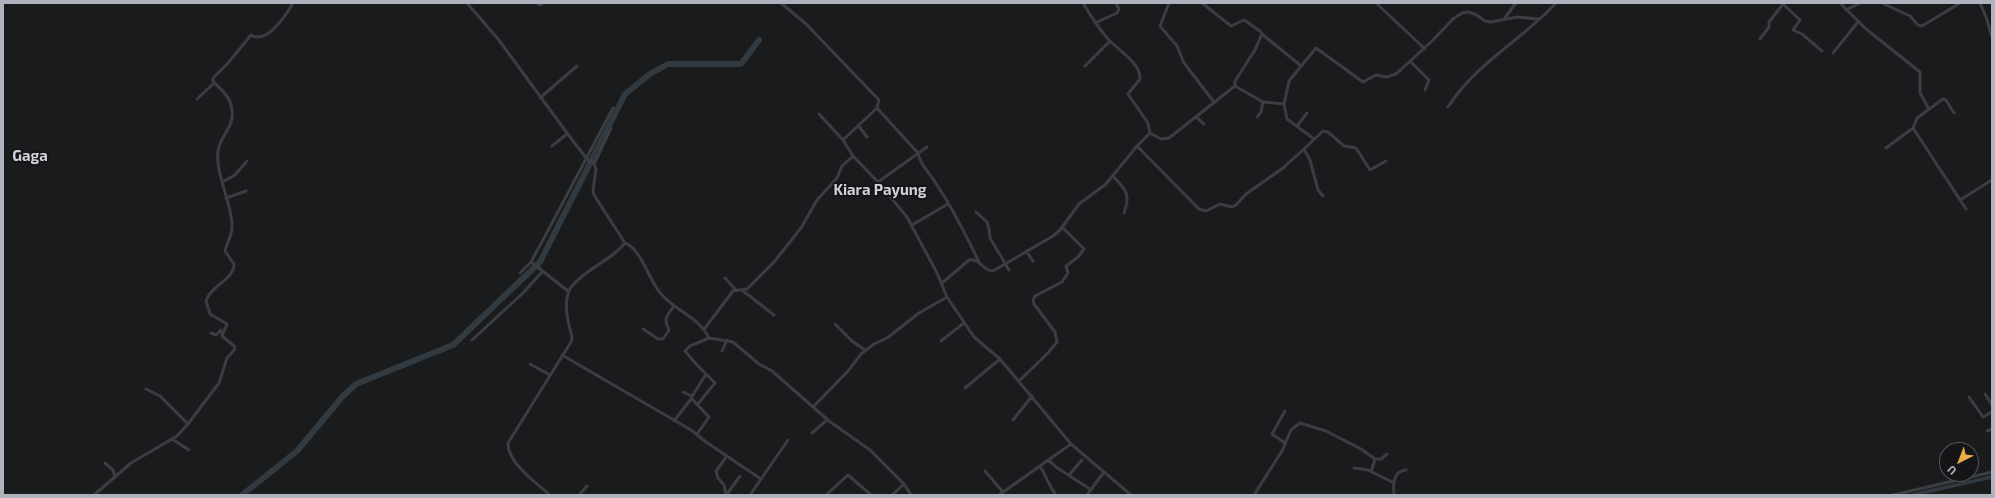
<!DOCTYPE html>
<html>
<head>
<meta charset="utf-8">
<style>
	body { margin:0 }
	#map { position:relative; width:1995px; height:498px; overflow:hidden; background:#1a1b1d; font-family:"Exo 2",sans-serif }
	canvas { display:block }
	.frame { position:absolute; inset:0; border:4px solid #aeb2bc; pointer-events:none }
	.north { position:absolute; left:1939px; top:442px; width:40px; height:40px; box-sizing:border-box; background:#151518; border:1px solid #52545a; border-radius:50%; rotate:222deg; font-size:11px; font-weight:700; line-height:16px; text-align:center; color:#aeb2bc }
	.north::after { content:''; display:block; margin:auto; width:14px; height:18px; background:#ecac43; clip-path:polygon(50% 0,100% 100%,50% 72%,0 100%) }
</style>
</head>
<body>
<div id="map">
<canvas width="1995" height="498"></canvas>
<div class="frame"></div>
<div class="north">U</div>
</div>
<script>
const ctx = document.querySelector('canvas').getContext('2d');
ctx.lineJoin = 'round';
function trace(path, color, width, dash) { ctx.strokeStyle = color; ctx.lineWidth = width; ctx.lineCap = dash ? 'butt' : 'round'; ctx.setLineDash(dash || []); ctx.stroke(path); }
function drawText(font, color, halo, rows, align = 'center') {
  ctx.font = font + ' "Exo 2",sans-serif'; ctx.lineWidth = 4; ctx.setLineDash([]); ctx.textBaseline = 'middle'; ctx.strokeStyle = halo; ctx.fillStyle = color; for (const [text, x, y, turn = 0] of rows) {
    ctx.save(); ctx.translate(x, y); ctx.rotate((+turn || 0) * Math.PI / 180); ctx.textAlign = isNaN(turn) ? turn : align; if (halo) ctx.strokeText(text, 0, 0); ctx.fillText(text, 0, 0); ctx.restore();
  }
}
const canal = new Path2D(`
	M1912,495L1992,477`);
const river = new Path2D(`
	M242,495L297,451L343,396L356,384L453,345L540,262L625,94L650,74L668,64H741L759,40`);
const minor = new Path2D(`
	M467,3L498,39L570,137L587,159L594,164L596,169L593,190L594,195L625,243C611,261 586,268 571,287C562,302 568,321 572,337L571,342L508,443C507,462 536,483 550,495
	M537,3L540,5L543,3
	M781,3L806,24L879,100L877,108L843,140L853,156L878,182L907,217L937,273L947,297L974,337L1000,359L1071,444L1131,495
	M1083,3C1091,16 1098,28 1108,39C1117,49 1141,63 1140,79L1128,94L1148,123L1150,133L1161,139L1169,138L1235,86L1263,102L1284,104L1287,119L1314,139
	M1169,3L1160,26L1177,46L1184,63L1214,102
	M1202,3L1231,26L1244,20L1260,31L1262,34L1255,50L1235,81V86
	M1376,3L1425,49
	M1784,3L1783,4L1800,20L1793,30L1802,34L1822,51
	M1840,3L1866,29L1920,72V93L1929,109
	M1882,3L1910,16L1918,25L1922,26L1960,3
	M1980,3L1986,17L1992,37
	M1846,10L1860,3
	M1504,19L1516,3
	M1095,23L1117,13L1119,9L1116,3
	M1262,34L1300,65
	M1760,39L1769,27V22L1783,4
	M1833,53L1858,22
	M1411,62L1429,80L1425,90
	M1085,66L1110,41
	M540,98L577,66
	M197,99L214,83
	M1284,104L1289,81L1316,48L1363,82L1376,75L1387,77L1396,74L1432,41L1453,19L1462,13L1468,12L1475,14L1485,21L1491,22L1517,17L1538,19
	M1448,107C1475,64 1522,40 1556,3
	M877,108L918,153C920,165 929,172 935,182C952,207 966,235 979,262
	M819,114L843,140
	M1196,117L1204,124
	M1257,117L1261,112L1263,102
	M858,125L867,137
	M1297,126L1307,113
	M1913,128L1966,209
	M552,146L567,134
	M1137,146L1199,209L1206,211L1220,204L1232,207L1236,205L1246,194L1283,168L1304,149
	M1886,148L1913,128L1917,118L1943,99L1946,100L1954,113
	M594,164L611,128
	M1113,176C1126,190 1131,194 1124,213
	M222,182L235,175L247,161
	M878,182L927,147
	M1323,196L1318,190L1310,160L1304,149L1323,131L1328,132L1344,146L1356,148L1370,170L1386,161
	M226,198L246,191
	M1960,200L1992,180
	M976,212L987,222L989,229L990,238L1009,270
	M912,225L948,204
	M625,243C642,249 649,282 662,295C676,311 700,318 709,338L733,342L759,364L772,371L829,421L870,450L904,484L911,495
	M1026,251L1033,261
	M531,262L568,291
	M520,273L531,262L543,240L613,108
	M725,278L736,290
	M942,283L969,260C980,258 983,271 993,271L1053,236L1060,230L1079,204L1106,184L1137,146L1150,133
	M743,291L774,315
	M835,324L852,341L865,350
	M705,328L733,291L747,289L774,262L801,228L817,200L837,178L842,166L853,156
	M643,329L658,339H663L669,330C663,318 667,316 674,306
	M211,333L216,335L221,330L222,334
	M472,340L522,294L542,272
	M941,341L964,323
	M722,351L727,340
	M562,355L691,430L706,442L761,479
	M530,364L550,375
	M1019,381L1048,353L1057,342L1055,332L1034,304L1033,300L1035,296L1062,282L1068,273L1066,266L1078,257L1084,249L1062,227
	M965,388L1000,359
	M146,389L160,396L188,424
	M683,392L692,396
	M1985,394L1992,405
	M1969,397L1983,417L1992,412
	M697,405L715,383L697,365L685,351L690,346L709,338
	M813,407L848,371L861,354L874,344L887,338L919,313L947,297
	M1013,420L1032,396
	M674,421L691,399
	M1987,431L1992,429
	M812,433L827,420
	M697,434L709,417L691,398L706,374
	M172,439L189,450
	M1285,443L1272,434L1285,411
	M1048,460L1056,467L1090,489
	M105,463L113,470L115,477
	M1040,466C1046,476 1049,486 1056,495
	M1354,468L1368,470L1392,482
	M985,471L1003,492
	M1371,472L1375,459
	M1069,475L1082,460
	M727,494L740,476
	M94,495L131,463L177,436L188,424L219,383L227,358L235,349L234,346L222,336L227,324L210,314L206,301C211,285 234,280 234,264L225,251C227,243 232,235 232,227C233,206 215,174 218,151C220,134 237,127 231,105C229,95 219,88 213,81V78L228,63L251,35C267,45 286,15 293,3
	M579,495L587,486
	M726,495L724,485L718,478L716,471L727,456
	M750,495L788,440
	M826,495L848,475L871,495
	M892,495L904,484
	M999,495L1071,444
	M1087,495L1104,472
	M1254,495L1282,451L1291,430L1300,423L1326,431L1361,449L1375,459H1381L1387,454
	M1394,495C1393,484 1393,471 1406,470
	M1893,495L1992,472`);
const quarterNames = [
	["Gaga",30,156],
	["Kiara Payung",880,190]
];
trace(canal, '#313a41', 3.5);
trace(river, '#313a41', 6);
trace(minor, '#3c3d42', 3);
drawText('bold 15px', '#ced1d8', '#151518', quarterNames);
</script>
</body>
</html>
